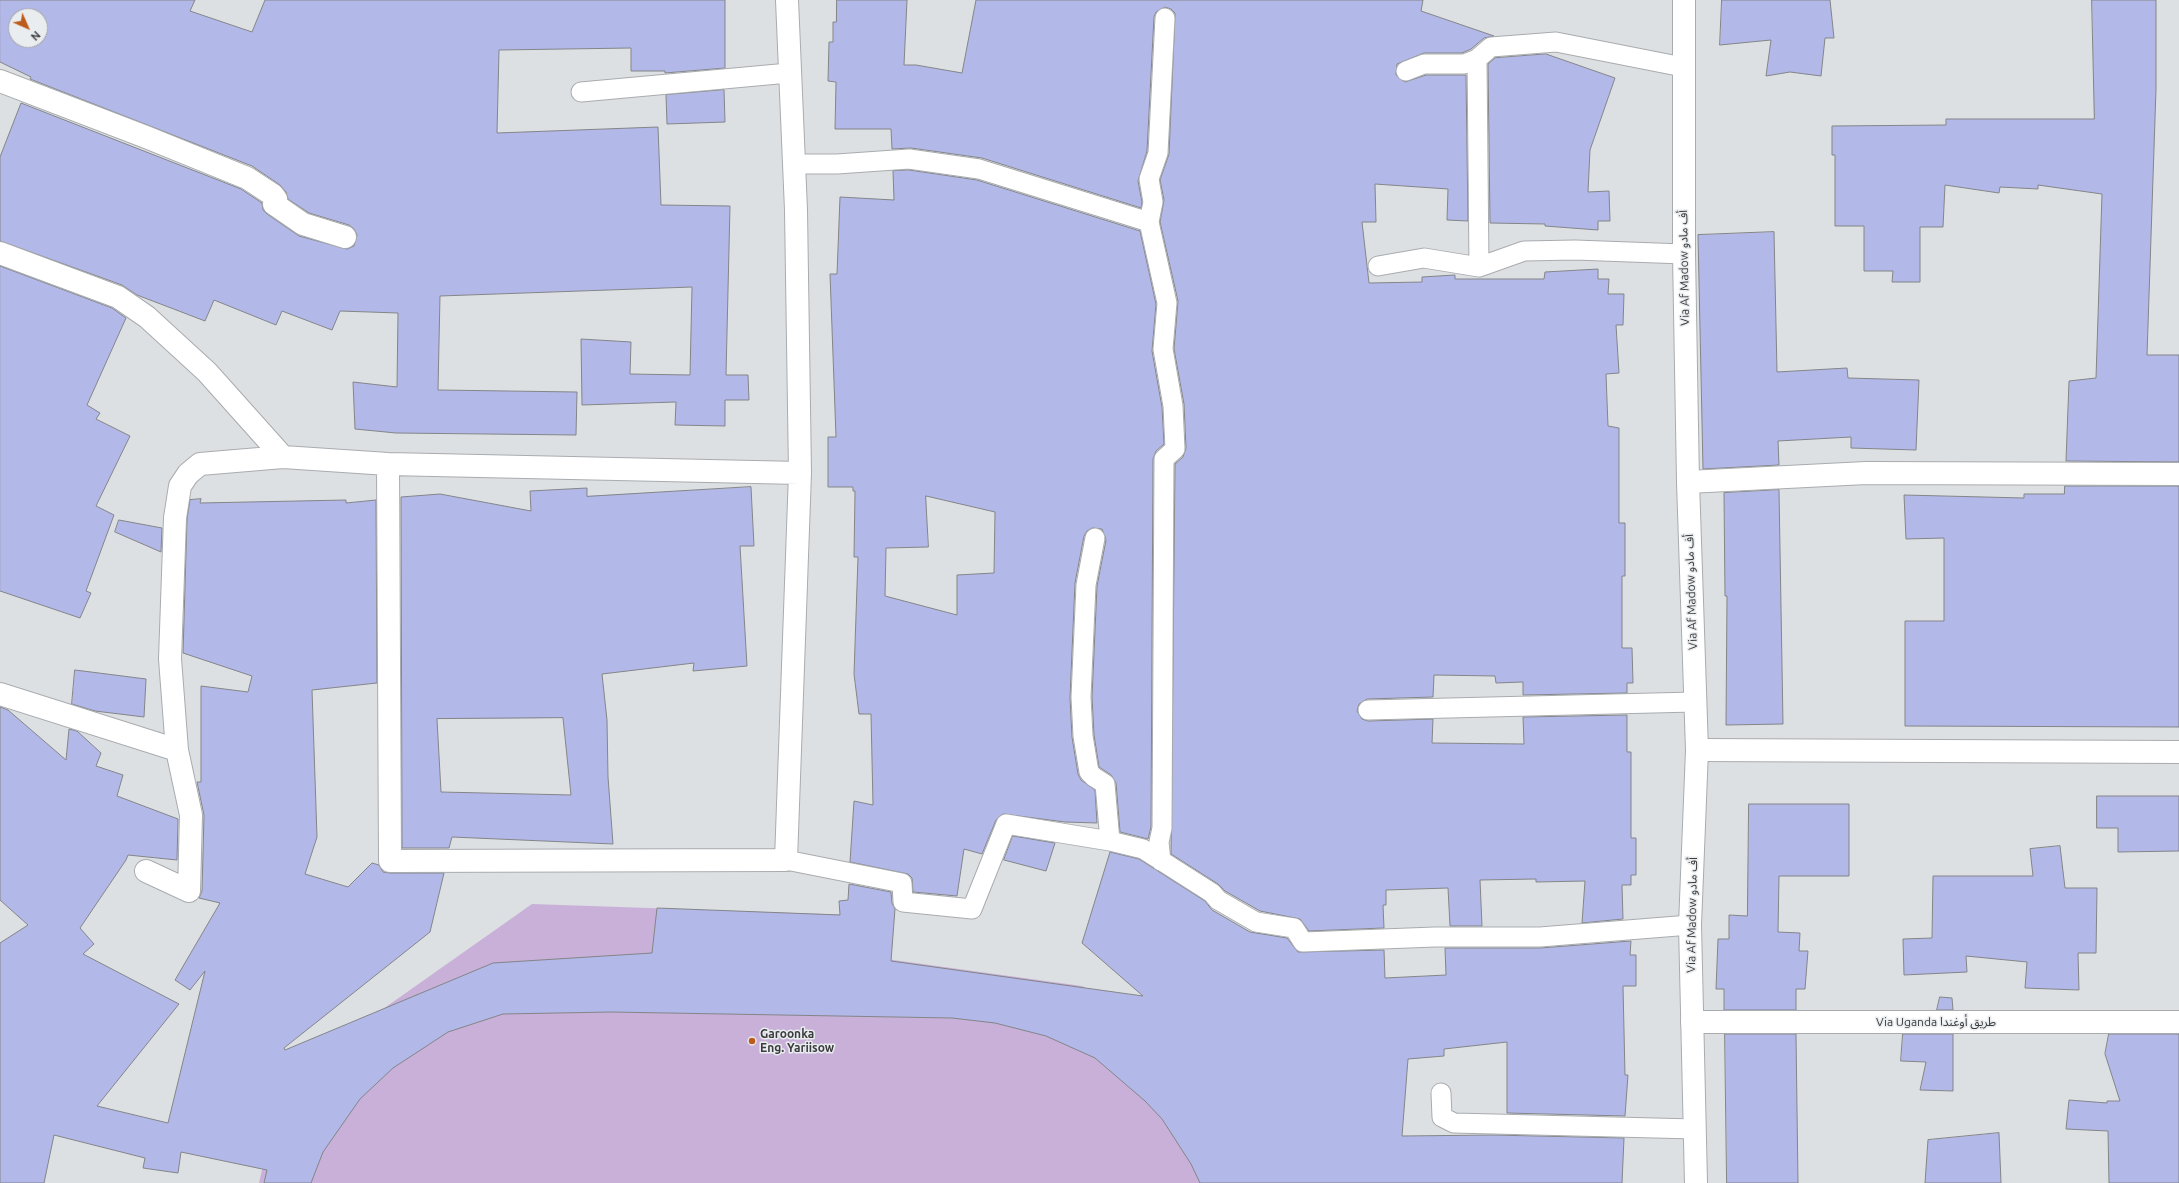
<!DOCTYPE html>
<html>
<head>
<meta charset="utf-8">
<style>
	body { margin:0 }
	#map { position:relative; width:2179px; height:1183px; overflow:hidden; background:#dde0e3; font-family:Ubuntu,sans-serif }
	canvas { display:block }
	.north { position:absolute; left:8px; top:8px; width:40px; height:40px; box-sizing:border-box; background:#eaedf0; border:1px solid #a4a6a8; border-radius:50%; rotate:135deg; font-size:11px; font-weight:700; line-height:16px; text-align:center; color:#3b3c3d }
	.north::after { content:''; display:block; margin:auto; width:14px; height:18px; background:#bc5b1a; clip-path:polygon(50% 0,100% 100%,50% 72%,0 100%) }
</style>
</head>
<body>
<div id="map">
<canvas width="2179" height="1183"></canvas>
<div class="north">N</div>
</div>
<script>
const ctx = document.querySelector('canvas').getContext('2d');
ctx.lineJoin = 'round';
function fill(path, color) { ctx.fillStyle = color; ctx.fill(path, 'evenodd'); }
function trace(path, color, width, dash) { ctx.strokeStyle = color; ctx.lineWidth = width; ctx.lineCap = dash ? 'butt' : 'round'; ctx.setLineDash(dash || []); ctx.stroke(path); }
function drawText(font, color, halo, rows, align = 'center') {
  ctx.font = font + ' Ubuntu,"Noto Sans Arabic",sans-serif'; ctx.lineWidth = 3; ctx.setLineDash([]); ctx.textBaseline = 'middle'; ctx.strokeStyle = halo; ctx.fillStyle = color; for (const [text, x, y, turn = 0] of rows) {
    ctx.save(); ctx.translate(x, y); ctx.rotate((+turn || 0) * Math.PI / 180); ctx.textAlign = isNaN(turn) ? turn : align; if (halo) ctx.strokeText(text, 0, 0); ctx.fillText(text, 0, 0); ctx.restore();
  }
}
const green = new Path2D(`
	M532,904L883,916L879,958L1082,986L1098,994L1299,1183H259L276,1108L312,1059Z`);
const building = new Path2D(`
	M0,0H195L190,11L252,32L265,0H725V68L665,73V71H631V48L499,50L497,133L658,127L661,205L730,206L726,375H748L749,400H725V426L675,425L676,402L582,405L581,339L631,342L630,374L690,375L692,287L440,296L438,390L577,392L576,435L396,433L355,429L353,382L397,387L398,313L340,311L332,330L282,311L276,325L214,300L205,321L137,295L122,285L0,241V157L21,103L241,189L262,203L263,210L267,214L299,236L347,249L354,246L357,235L354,229L349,225L309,213L288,199L286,192L280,185L252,166L30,79L31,77L0,62ZM16,16H40V40H16Z
	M837,0H907L904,65H916L962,73L976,0H1423L1421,11L1494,36L1484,38L1471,49L1462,53H1424L1397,64L1396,75L1405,82L1426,75H1466L1468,221L1447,220L1448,189L1375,184L1376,222H1362L1369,283L1422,282V277L1455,275V279H1544L1545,272L1598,269V279H1609L1608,294H1624L1623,325H1616L1619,373L1606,374L1608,426L1619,428V523H1625V576H1622V648H1632L1633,683H1627V693L1523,695V682L1496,683L1495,676L1434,675L1433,697L1367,699L1359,704L1357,711L1362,719L1368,721L1433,719L1432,743L1524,744L1523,717L1627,715V752H1631V838H1636V875H1631V885H1622L1623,919L1582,923L1585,881L1536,882V879L1480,880L1482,926H1450L1448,888L1386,890V905H1383L1384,928L1309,931L1300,919L1260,911L1225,891L1218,884L1171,854L1175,464L1183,457L1186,448L1184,404L1174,349L1178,301L1160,222L1164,200L1160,180L1169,154L1175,13L1171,9L1165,7L1156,12L1154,17L1147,151L1138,181L1142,202L1141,208L982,158L911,148L892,149L891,129H835L836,82L828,81L829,42H833V22H836Z
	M1722,0H1830L1834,38H1825L1821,76L1790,72L1766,76L1771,40L1720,45Z
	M2092,0H2156V89L2147,355H2179V462L2066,461L2069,381L2096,378L2102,194L2038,185V189L2000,187L1999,193L1945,185L1943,227H1920V282H1892L1893,271H1864V226H1835V155H1832V126L1946,125V119H2094Z
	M1546,54L1615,78L1590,150L1588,192L1609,191L1610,221H1598V230L1545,226V224L1490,223L1488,64L1495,58Z
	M724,90L725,122L667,124L666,95Z
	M909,170L977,180L1140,231L1156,304L1152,351L1162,407L1164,444L1156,451L1153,459L1151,827L1148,839L1120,832L1116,783L1111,775L1099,767L1094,735L1092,697L1097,586L1106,540L1102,529L1092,528L1087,531L1084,536L1075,583L1070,698L1072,737L1078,774L1081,780L1095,790L1097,823L1065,822L1003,814L996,820L982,854L964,849L957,896L913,892L912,878L908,874L850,862L854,801L873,805L871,714H859L854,674L858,557H854L855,491H853V487H828V437H836L830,274H837L840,197L894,200L893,171ZM926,496L995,512L994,573L957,575V615L885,596L886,548L928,547Z
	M1774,232L1777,372L1847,368L1848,378L1919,380L1916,450L1851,448V437L1778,441L1779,465L1703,469L1698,235Z
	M0,266L112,308L126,318L87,405L100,413L96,419L130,436L96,506L114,515L86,591L91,593L80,618L0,591Z
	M2065,486H2179V727L1905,726V621H1944V538L1906,539L1904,495L2024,498V494H2064Z
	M751,487L754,546H740L747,666L693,671L694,663L602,674L607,720L608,777L613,844L452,837L449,848H402L401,497L440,494L531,511L530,491L587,488V496ZM563,718L571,795L441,792L437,719Z
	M1779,490L1783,724L1726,725L1727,596H1725L1724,493Z
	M201,499L200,503L346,500V503L376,500L377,683L312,690L317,837L305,874L348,887L372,863L379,865L383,872L390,873H444L430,932L284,1048L285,1050L493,963L652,953L657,908L840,915L839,901L848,900L849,884L891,892L892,903L895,909L891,961L1143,996L1082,943L1110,852L1139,859L1205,901L1212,910L1250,932L1287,938L1298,952L1384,950L1385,978L1446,975L1445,948H1540L1631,941L1630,955H1636V986H1623L1625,1075H1628L1625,1116L1507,1113V1042L1444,1049V1056L1408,1059L1402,1136L1493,1135L1624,1138L1622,1183H1200L1191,1164L1162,1119L1145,1101L1095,1058L1046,1036L995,1023L952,1018L611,1012L503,1014L448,1032L393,1068L360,1099L323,1152L311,1183H264L267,1170L181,1152L178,1173L143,1168L145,1158L54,1135L44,1183H0V943L28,925L0,900V707L8,710L66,760L69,729L77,731L101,753L96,766L123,775L117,796L178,819L177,860L128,855L126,860L80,928L94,944L83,954L179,1004L97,1106L168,1123L205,971L190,990L175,980L220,903L199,898L202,891L204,815L197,782H201V686L248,692L252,676L183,653L187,519L190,500Z
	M119,520L162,528L161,552L115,532Z
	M75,670L146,679L144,717L95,711L72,704Z
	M2097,796H2179V851L2118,852V828H2097Z
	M1749,804H1849V876H1779L1778,932L1800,933L1799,951H1808L1805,989H1796V1010H1724V989H1716L1718,939H1729V915L1747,916Z
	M1013,836L1055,843L1046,871L1004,860Z
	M2060,846L2065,888H2097L2096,953H2078L2079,990L2025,988L2027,962L1966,956L1967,972L1904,975L1903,939L1932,938L1933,876H2033L2030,849Z
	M1940,997L1952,998L1953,1010H1937Z
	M1725,1034H1796L1798,1183H1727Z
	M1903,1034H1953V1091L1920,1090L1926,1062L1901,1061Z
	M2109,1034H2179V1183H2109L2108,1131L2066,1129L2069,1100L2107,1103V1101H2120L2105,1054Z
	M1999,1133L2001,1183H1925L1928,1140Z`);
const lane = new Path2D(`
	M1477,59L1479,267
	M1406,71L1424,64H1464L1477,59L1491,47L1556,42L1683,67
	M581,92L789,73
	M794,164H837L909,159L979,169L1149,222L1167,303L1163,349L1173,406L1175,449L1164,459L1162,828L1159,842L1161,861
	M1149,222L1153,202L1149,179L1158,153L1165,18
	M1378,266L1424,258L1479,267L1524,251L1575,250L1684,254
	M1095,538L1086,585L1081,697L1083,736L1089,772L1094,777L1105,784L1110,841L1143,849L1212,893L1218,900L1256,922L1294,928L1303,942L1435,937H1540L1690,925
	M1368,710L1694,702
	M786,860L902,883L903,902L972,909L1006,824L1110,841
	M1441,1093L1442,1117L1454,1123L1695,1129`);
const street = new Path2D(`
	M0,81L146,137L247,178L273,195L276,199L274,204L303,224L345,237
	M0,253L118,297L147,317L207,372L283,457L388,464L800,473
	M388,464L390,861L786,860L800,473L796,210L787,0
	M1688,482L1866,473L2179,474
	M0,694L177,750
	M1697,750L2179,752
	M146,871L189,891L191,815L177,750L170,659L175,518L180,486L188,474L200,464L283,457
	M1692,1022H2179`);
const secondary = new Path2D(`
	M1684,0V254L1688,482L1697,750L1690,925L1696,1183`);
const markers = [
	[752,1041,4,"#bc5b1a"]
];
const streetNames = [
	["Via Af Madow أف مادو",1684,268,-91],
	["Via Af Madow أف مادو",1691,592,-92],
	["Via Af Madow أف مادو",1692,915,-89],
	["Via Uganda طريق أوغندا",1936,1022]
];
const poiNames = [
	["Garoonka",760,1034],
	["Eng. Yariisow",760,1048]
];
fill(green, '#c8b0d8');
fill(building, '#b2b8e8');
trace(building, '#848588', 1);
trace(lane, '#a9acaf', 21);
trace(street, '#a9acaf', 24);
trace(secondary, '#a9acaf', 24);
trace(lane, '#fff', 19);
trace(street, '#fff', 22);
trace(secondary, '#fff', 22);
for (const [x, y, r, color] of markers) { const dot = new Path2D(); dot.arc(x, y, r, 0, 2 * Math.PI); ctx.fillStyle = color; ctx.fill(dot); trace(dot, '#eaedf0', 1.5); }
drawText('12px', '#3b3c3d', '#eaedf0', streetNames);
drawText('bold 12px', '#3b3c3d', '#eaedf0', poiNames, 'left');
</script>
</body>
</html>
